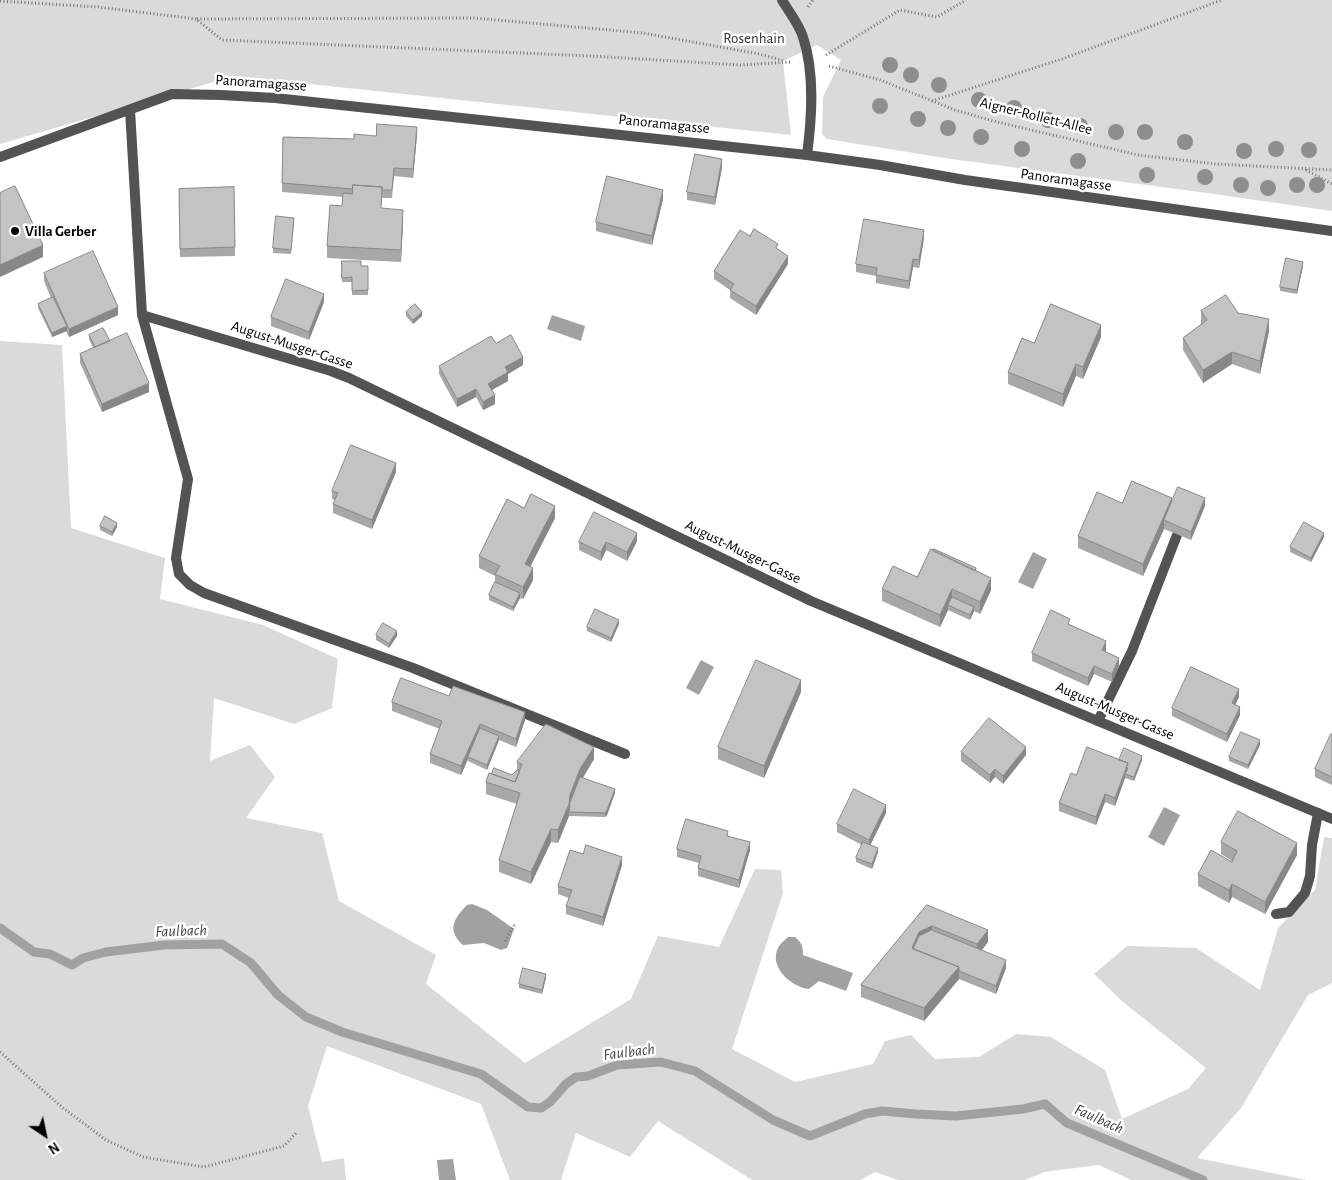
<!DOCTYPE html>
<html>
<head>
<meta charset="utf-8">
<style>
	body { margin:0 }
	#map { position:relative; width:1332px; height:1180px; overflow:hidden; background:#fff; font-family:"Alegreya Sans",sans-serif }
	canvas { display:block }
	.north { position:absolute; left:20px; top:1110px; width:50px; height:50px; -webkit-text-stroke:4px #fff; paint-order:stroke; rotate:146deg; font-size:14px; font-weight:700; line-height:20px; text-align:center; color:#000 }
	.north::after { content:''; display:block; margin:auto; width:18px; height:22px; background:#000; clip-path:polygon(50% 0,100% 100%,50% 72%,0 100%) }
</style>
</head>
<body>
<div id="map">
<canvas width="1332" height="1180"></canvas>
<div class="north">N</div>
</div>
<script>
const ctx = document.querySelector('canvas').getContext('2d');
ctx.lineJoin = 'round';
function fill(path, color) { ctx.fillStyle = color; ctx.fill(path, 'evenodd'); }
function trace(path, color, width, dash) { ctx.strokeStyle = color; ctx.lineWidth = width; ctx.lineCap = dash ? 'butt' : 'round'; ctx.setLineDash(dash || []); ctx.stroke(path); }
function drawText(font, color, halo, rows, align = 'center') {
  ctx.font = font + ' "Alegreya Sans",sans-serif'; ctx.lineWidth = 5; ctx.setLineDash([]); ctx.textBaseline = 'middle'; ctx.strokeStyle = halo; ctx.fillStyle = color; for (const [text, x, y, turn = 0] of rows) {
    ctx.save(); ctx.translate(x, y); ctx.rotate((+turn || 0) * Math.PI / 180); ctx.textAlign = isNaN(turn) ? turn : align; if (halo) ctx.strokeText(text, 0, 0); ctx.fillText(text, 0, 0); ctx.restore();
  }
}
const green = new Path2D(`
	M0,0H1332V211L1207,193L951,159L827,139L822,134L823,97L841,60L817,45L783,61L791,135L234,76L0,144Z
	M0,341L62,345L71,528L165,558L160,599L263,625L338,659L332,708L294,724L214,698L210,761L250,745L275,777L246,818L322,833L339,901L436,955L426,984L525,1063L631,999L658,936L719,947L755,869L781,870L783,893L732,1049L795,1082L873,1064L885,1041L911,1035L935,1059L979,1057L1016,1034L1051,1037L1105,1070L1122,1119L1188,1089L1206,1068L1123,1002L1094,974L1127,946L1196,948L1260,990L1278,928L1315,890L1324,837L1332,838V983L1308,995L1241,1108L1197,1158L1307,1180H1131L1099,1165L1044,1172L1025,1180H898L875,1172L860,1180H752L658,1121L630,1157L576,1133L561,1180H510L481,1104L327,1046L308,1106L322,1162L344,1158L346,1180H0Z`);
const water = new Path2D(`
	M552,315L585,326L581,341L547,329Z
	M1033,552L1047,559L1033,589L1018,582Z
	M701,660L714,667L699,695L686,688Z
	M1164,807L1180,815L1164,846L1148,837Z
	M472,904L487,910L514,929L507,948L501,950L484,943L463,945C447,931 453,919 467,905Z
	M788,937H795C802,943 803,946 803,955L853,973L846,991L819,981L809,989C791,987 767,966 779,946C781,943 785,940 788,937Z
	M453,1159L456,1180H439L437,1160Z`);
const stream = new Path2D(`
	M0,928L34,952L50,954L72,965L83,958L106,952L164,945L222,944L251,963L278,995L306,1017L342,1032L481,1074L528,1107L541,1108L550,1102L566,1084L576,1077L588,1076L617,1065L661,1062L695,1071L773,1120L810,1136L865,1114L882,1111L916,1114L956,1116L1023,1109L1045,1104L1067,1123L1203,1180`);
const path = new Path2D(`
	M0,1L98,7L196,19L222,40L591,56L741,65L791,62
	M808,7L813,0
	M197,19L474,18L643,33L759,54L785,61
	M826,55L900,10L937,17L966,0
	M829,66L880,80L955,110L993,121L1138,155L1216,164L1332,170
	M932,101L1062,59L1222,0
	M1306,170L1332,184
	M505,941L515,924
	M0,1052L63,1108L106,1140L143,1157L204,1167L284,1146L297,1132`);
const lane = new Path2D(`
	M782,0C789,12 799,24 803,37C815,73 812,117 807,155
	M1098,721L1132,651L1177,535
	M1276,914L1289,912L1305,893L1310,876L1312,845L1318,813`);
const street = new Path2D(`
	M130,110L142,315L188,479L176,558L179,574L190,585L204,593L413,668L625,754
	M0,157L172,94L221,95L275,98L807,155L880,165L965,180L1332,231
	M142,315L331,371L349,378L811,601L1332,819`);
const trees = [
	[890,65],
	[911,75],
	[939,85],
	[979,100],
	[880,106],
	[1014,108],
	[918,119],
	[1048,120],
	[1080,126],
	[948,128],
	[1116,132],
	[1145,132],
	[981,137],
	[1185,142],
	[1022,149],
	[1276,149],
	[1309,150],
	[1244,151],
	[1078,161],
	[1147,175],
	[1205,177],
	[1241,185],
	[1297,185],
	[1317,185],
	[1268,188]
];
const wall = new Path2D(`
	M417,135L413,178L394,176L392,198H382L381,208L403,222L401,262L327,258V246L342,206L343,197L282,192L283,137L354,139L376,136Z
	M722,167L715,205L687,200V192Z
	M234,187L235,256L180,257L179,189Z
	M663,199L652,245L596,231V222Z
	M294,222L291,254L273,253V248Z
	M750,236L778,249L788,264L756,315L730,298V290L714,279V271Z
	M924,238L919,268L913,267L909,289L876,283V276L856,272V264Z
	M342,261L361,266H368V295H352V282H342Z
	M1303,266L1297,294L1280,291V287Z
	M44,273L118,315L69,337L66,331L52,337L38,308V304L51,298L44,281Z
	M324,302L309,340L271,326V317Z
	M1201,311L1238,313L1269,331L1260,374L1232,364L1203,383L1183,350V338L1201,324Z
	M406,312L422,316L413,324L406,316Z
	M89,335L110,341L149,392L102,412L80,363V354L93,348L89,339Z
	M1101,337L1083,379L1076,376L1063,407L1008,384V372L1034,343Z
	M523,365L508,374V381L492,390L495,404L483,410L476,397L457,407L439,374V366Z
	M396,472L372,529L333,513V504L335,500L332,499V491Z
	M1172,501L1205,506L1191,540L1164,529L1143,576L1078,548V536L1122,503Z
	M524,508L555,518L530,567L533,580L523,599L520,598L513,611L489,600V595L495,582V576L479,568V556Z
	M100,526L117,527L112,536L100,530Z
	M1324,537L1311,562L1290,552V547Z
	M637,541L627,561L606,550L601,561L579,550V542Z
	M976,571L991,590L980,614L974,611L970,620L948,610L940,627L882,601V589L917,577Z
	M619,624L611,642L587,631V627Z
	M1070,625L1106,650L1105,652L1119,666L1112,682L1094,674L1088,686L1032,661V653Z
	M376,635L397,636L389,648L376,640Z
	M801,692L764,778L718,759V747Z
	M449,696L525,720L516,747L499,740L487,770L468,761V759L461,775L430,763V754L440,729L392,711V702Z
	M1239,697L1235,705L1240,715L1227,742L1172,716V708Z
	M1332,734V785L1315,777V769Z
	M1260,745L1248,769L1229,761V757Z
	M961,752L1026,755L1003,784L995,777L990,783L961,761Z
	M594,759L583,778L615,793L607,815L605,817L569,816L558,843L551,842L531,884L499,872V860L517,804L486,794V782L492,774L512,775L517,770V762Z
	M1119,760H1142L1134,781L1125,778L1115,806L1105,802L1096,825L1059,811V803L1076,775Z
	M886,813L870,845L878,852L872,869L856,862V858L862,845L837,832V824Z
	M728,836L750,850L739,888L698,876V868L699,863L677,857V849Z
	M1221,842L1297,855L1265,914L1232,897L1229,903L1198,886V874L1232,862V861L1221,854Z
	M622,865L603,926L566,914V906L569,898L558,894V886Z
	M927,905L988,942L982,950L1006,968L996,994L959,979L924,1021L861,997V985Z
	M546,978L542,994L519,988V984Z`);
const shadedWall = new Path2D(`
	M417,127V135L413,178V169Z
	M722,159V167L715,205V197Z
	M663,190V199L652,245V236Z
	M403,210V222L401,262V250Z
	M924,230V238L919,268V260Z
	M43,245V257L0,277V265Z
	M788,256V264L756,315V306Z
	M913,259V267L909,289V281Z
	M1303,262V266L1297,294V290Z
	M324,294V302L309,340V332Z
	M118,307V315L69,337V329Z
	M422,312V316L413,324V320Z
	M1269,319V331L1260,374V361Z
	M1101,325V337L1083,379V367Z
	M67,326V331L52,337V333Z
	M1232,352V364L1203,383V370Z
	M523,357V365L508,374V381L488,392V384L505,367Z
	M1076,364V376L1063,407V394Z
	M149,383V392L102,412V404Z
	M476,389V397L457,407V399Z
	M495,395V404L483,410V402Z
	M396,463V472L372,529V520Z
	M1172,498V510L1164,520V529L1143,576V564Z
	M1205,498V506L1191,540V532Z
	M555,506V518L525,577V564Z
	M117,523V527L112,536V532Z
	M637,533V541L627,561V552Z
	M1324,533V537L1311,562V558Z
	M606,542V550L601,561V552Z
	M533,568V580L523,599V587Z
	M991,578V590L980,614V602Z
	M952,589V601L948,605V610L940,627V615Z
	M520,593V598L513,611V607Z
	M974,607V611L970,620V615Z
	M619,620V624L611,642V638Z
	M397,631V636L389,648V644Z
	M1106,641V650L1102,659V650Z
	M1119,658V666L1112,682V674Z
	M1094,666V674L1088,686V678Z
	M801,680V692L764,778V766Z
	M1239,689V697L1232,711V703Z
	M1240,707V715L1227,742V734Z
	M525,712V720L516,747V739Z
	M480,724V733L468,757V759L461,775V766Z
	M499,736V740L487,770V765Z
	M1260,740V745L1248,769V765Z
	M594,747V759L580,782L569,812V816L558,843V830L570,795L580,769Z
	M1026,747V755L1003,784V776Z
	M1142,756V760L1134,781V777Z
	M1128,763L1127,774H1125V778L1115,806V798Z
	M995,769V777L990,783V775Z
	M615,789V793L607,815L605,817V813Z
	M1105,794V802L1096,825V817Z
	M886,805V813L869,848V840Z
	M551,829V842L531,884V872Z
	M750,842V850L739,888V880Z
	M1297,843V855L1265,914V902Z
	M878,848V852L872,869V864Z
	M622,857V865L603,926V917Z
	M1232,884V897L1229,903V890Z
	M932,926V939L915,953L912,948L919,932Z
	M988,930V942L977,956V944Z
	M1006,960V968L996,994V986Z
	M959,967V979L924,1021V1008Z
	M546,974V978L542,994V990Z`);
const building = new Path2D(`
	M377,124L417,127L413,169L394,168L392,190H382V187L353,185L352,189L282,183L283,137L354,139V134L376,136Z
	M695,154L722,159L715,197L687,192Z
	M607,176L663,190L652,236L596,222Z
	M353,185L382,187L381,208L403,210L401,250L327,246L330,205L342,206L343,193L352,194Z
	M15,186L43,245L0,265V193Z
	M234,187L235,247L180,249L179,189Z
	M276,216L294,218L291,250L273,248Z
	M864,219L924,230L919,260L913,259L909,281L876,275L877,268L856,264Z
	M754,229L778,244L776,248L788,256L756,306L730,290L734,284L714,271L740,230L750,236Z
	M93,251L118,307L69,329L44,273Z
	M1286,258L1303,262L1297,290L1280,287Z
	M342,261H361V266H368V290L352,291V277L342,278Z
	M286,279L324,294L309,332L271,317Z
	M1226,295L1238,313L1269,319L1260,361L1232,352L1203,370L1183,338L1207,320L1201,311Z
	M53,297L67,326L52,333L38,304Z
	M415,304L422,312L413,320L406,312Z
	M1051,304L1101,325L1083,367L1076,364L1063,394L1008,372L1022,338L1034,343Z
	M103,328L110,341L95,347L89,335Z
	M127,333L149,383L102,404L80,354Z
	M511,335L523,357L505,367L508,372L488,384L495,395L483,402L476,389L457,399L439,366L491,336L496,343Z
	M351,445L396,463L372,520L333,504L338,493L332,491Z
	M1132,481L1172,498L1143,564L1078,536L1097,492L1122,503Z
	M1178,487L1205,498L1191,532L1164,520Z
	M531,494L555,506L525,564L533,568L523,587L495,574L500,566L479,556L507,499L524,508Z
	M594,512L637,533L627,552L606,542L601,552L579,542Z
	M105,516L117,523L112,532L100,526Z
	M1304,522L1324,533L1311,558L1290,547Z
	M931,549L991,578L980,602L952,589L940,615L882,589L893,566L917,577Z
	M934,549L976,568L975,571L933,551Z
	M495,582L520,593L513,607L489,595Z
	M952,597L974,607L970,615L948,605Z
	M595,609L619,620L611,638L587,627Z
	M1051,610L1070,619L1068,624L1106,641L1102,650L1119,658L1112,674L1094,666L1088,678L1032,653Z
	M383,623L397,631L389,644L376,635Z
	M756,660L801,680L764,766L718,747Z
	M1191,667L1239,689L1232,703L1240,707L1227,734L1172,708Z
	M401,678L449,696L453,686L525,712L516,739L480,724L461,766L430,754L442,721L392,702Z
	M989,718L1026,747L1003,776L995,769L990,775L961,752Z
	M546,724L594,747L580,769L570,795L569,804L558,830L551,829L531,872L499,860L520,793L486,782L489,773L515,782L522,764L517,762Z
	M480,728L499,736L487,765L468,757Z
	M1241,732L1260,740L1248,765L1229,757Z
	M1331,734H1332V777L1315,769Z
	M1087,747L1128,763L1115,798L1105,794L1096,817L1059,803L1071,773L1076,775Z
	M1124,748L1142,756L1134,777L1125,774L1128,768L1126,767L1128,763L1119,760Z
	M494,768L512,775L517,770L520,771L515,782L492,774Z
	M580,777L615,789L607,810L605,813L569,812L570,803Z
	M854,789L886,805L869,840L837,824Z
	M1238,811L1297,843L1265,902L1232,884L1229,890L1198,874L1211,850L1232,862L1237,851L1221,842Z
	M686,819L728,831L727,836L750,842L739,880L698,868L701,856L677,849Z
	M863,842L878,848L872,864L856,858Z
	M586,845L622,857L603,917L566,906L572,890L558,886L570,850L583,854Z
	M927,905L988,930L977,944L932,926L919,932L912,948L959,967L924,1008L861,985Z
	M932,930L1006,960L996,986L959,971V967L913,949L919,936Z
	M523,968L546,974L542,990L519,984Z`);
const markers = [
	[15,231,5,"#000"]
];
const parkNames = [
	["Rosenhain",754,38]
];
const streetNames = [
	["Panoramagasse",261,83,4],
	["Aigner-Rollett-Allee",1036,116,14],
	["Panoramagasse",664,124,6],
	["Panoramagasse",1066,180,8],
	["August-Musger-Gasse",292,345,18],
	["August-Musger-Gasse",743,552,26],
	["August-Musger-Gasse",1115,711,23]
];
const poiNames = [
	["Villa Gerber",25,231]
];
const waterNames = [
	["Faulbach",181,931,-2],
	["Faulbach",629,1052,-7],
	["Faulbach",1099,1119,24]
];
fill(green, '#dadada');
fill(water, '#a1a1a1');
trace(stream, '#a1a1a1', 9);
trace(path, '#757575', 3, [1, 2.5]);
trace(lane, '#535353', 10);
trace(street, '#535353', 10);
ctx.fillStyle = '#8e8e8e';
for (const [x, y] of trees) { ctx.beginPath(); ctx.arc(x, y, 8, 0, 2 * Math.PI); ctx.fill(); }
fill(wall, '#a8a8a8');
fill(shadedWall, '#888');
fill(building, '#c3c3c3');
trace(building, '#888', 1);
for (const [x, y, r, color] of markers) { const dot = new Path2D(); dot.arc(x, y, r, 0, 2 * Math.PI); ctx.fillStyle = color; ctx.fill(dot); trace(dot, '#fff', 2); }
drawText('15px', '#313131', '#fff', parkNames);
drawText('15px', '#000', '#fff', streetNames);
drawText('bold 15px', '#000', '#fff', poiNames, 'left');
drawText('italic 16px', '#424242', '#fff', waterNames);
</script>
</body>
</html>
